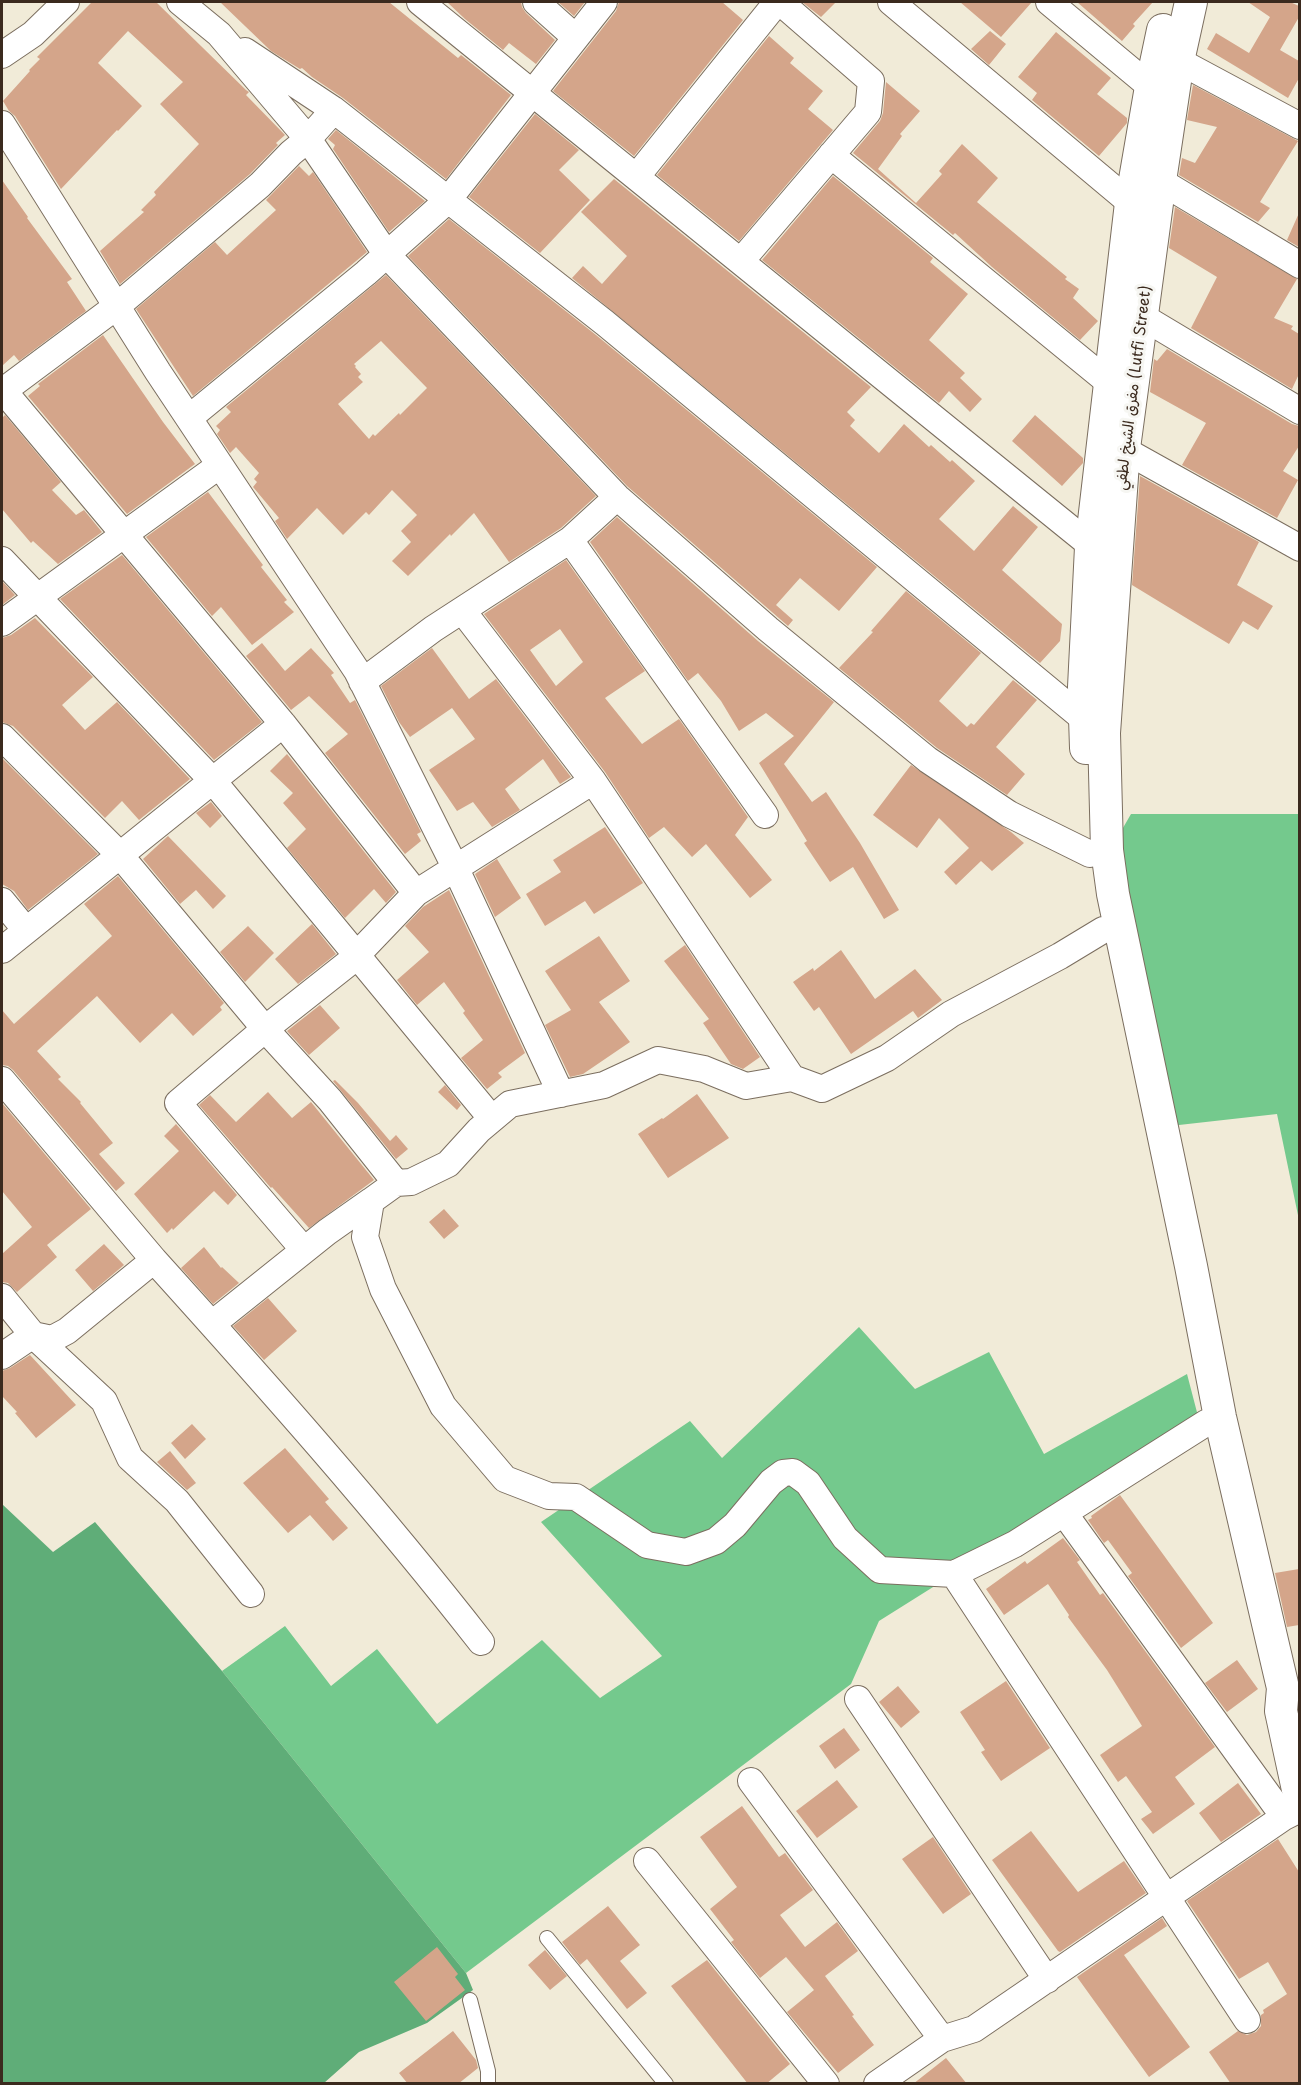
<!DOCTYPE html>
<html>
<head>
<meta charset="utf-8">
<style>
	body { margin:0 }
	#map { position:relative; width:1301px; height:2085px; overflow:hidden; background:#f1ebd8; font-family:"Playpen Sans",sans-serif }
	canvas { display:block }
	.frame { position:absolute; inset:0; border:3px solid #3b2a1e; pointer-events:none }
</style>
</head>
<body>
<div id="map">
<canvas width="1301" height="2085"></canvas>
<div class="frame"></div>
</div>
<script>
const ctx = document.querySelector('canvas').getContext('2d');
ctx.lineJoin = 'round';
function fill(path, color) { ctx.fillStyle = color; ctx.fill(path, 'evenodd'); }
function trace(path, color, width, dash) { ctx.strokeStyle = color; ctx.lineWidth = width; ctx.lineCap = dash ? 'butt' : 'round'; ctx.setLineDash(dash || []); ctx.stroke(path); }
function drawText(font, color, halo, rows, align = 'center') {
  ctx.font = font + ' "Playpen Sans","Playpen Sans Arabic",sans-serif'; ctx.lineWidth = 6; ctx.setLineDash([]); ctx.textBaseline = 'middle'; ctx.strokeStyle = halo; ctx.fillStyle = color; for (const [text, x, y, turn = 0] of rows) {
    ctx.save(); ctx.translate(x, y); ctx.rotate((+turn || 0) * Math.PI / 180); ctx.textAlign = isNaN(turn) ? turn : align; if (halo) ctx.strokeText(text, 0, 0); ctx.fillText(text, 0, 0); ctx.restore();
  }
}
const green = new Path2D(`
	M1131,814H1299V1220L1277,1114L1170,1126L1116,840Z
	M859,1327L915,1389L989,1352L1044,1454L1187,1374L1199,1420L879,1621L851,1684L466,1973L222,1671L285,1626L331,1686L377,1649L437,1724L542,1640L600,1698L662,1656L541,1522L690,1421L722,1458Z`);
const forest = new Path2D(`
	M2,1504L53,1552L95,1522L222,1671L466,1973L473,1990L427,2023L359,2052L324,2083H2Z`);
const building = new Path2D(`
	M92,2H156L246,90L249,92L246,95L285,135L276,143L278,145L250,174L120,284L100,251L144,212L141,210L156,195L154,192L199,144L160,104L183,82L128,31L98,63L142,106L118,131L117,130L61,189L15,116L9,111L3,101L30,71L29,70L40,59L37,57Z
	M220,2H389L458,58L461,55L511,95L446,179L343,98L312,77L302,68L300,69L271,51Z
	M447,2H521L522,7L526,13L555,40L536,64L509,43L503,50L465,19Z
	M558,2H585L574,16Z
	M619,2H722L743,20L634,156L553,91L616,11Z
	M802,2H836L821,17Z
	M960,2H1032L1001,37Z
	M1077,2H1153L1133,24L1135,26L1122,41Z
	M1248,2H1290L1299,6V17L1280,50L1299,61V78L1288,98L1207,49L1216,33L1249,53L1270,17Z
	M990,31L1006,44L989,65L971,49Z
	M1056,32L1111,78L1097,94L1127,118V123L1099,156L1032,100L1037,93L1018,77Z
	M769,36L794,58L790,63L823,91L808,109L833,130L739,241L657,175Z
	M886,82L920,111L900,134L902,136L878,169L916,203L942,174L939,171L962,144L998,178L977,202L1067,277L1065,279L1079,289L1073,298L1098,321L1080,340L992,267L955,233L953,235L853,153L880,121L883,113Z
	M1193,85L1298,141L1260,202L1270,208L1258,222L1179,175L1182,158L1195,163L1217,127L1187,120Z
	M535,114L579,150L559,170L590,200L540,253L469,197Z
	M336,130L425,201L389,232L333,149L335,145L328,139Z
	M299,166L309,176L313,172L367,252L193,396L136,309L215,242L227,255L276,210L266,200Z
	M833,176L933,258L930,262L968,294L929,340L965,373L960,378L982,399L970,412L949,391L939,403L762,260Z
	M614,179L871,387L847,412L855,420L850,426L879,453L904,424L929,447L931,445L950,462L952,460L975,481L939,519L974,551L1013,506L1038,527L1002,570L1062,624L1060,641L1040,663L572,278L583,266L602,284L627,256L581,212Z
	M2,180L28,217L27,218L72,279L67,282L86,311L19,361L14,355L2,366Z
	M1175,207L1297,279L1274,318L1293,326L1291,329L1299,334V374L1292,389L1191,328L1217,277L1169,248Z
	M1299,213V247L1287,240Z
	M449,219L596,335L877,567L839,611L800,578L776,605L793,620L788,626L627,486L408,256Z
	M386,275L596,496L561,528L509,562L474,513L451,536L450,534L408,576L392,561L411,542L401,531L417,515L392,490L369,515L366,512L343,535L317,508L287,539L275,521L279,518L253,487L257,482L254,479L259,473L236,447L230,453L217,434L220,430L216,426L231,412L226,407ZM381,341L427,388L400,415L399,413L375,436L373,434L369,439L338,404L363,382L358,377L361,374L355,367L356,366L354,364Z
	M103,335L163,422L195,464L127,514L28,396L40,386L38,384Z
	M1167,349L1292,424L1299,426V446L1283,471L1298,480L1277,518L1182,465L1206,423L1150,392L1154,359L1157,361Z
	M5,415L61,482L52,490L76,515L84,510L102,532L58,564L33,541L31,543L2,509V418Z
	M1035,415L1083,458V463L1062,486L1012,441Z
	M1140,476L1259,542L1237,585L1273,606L1258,630L1243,621L1229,644L1132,585Z
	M208,492L263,565L261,567L287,600L284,602L294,612L252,645L221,607L212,616L146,537Z
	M617,517L758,641L834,702L784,764L812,802L826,792L860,843L899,910L884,919L853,867L830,882L804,843L807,841L759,763L794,736L766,713L739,731L721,701L698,673L688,681L590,542Z
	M122,555L262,722L214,760L60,599Z
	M566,560L645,671L605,698L642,744L679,719L748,817L735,835L772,880L750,898L706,844L692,857L664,827L649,838L605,772L484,614ZM560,629L583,662L556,686L530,650Z
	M2,581L15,595L2,605Z
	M906,591L981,653L939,701L967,727L971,723L974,725L1013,680L1037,700L996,747L1025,774L1007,795L937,748L839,668L873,632L871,631Z
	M35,618L93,677L62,705L85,730L117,702L190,779L139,820L122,801L105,818L13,726L2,722V638L11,635Z
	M262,643L285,671L311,648L334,673L331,675L350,703L355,700L421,832L417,834L421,841L405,854L325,753L348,734L309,696L291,710L246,656Z
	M432,648L469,699L496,679L571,777L560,784L543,759L505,789L520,810L492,827L473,802L457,811L429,770L475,739L452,708L410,737L399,722L381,686Z
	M287,754L396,892L386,903L374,889L345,918L287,848L306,829L283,803L293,793L270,771Z
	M2,758L98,854L28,910L14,891L2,884Z
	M911,765L1011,832L1024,843L992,871L981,861L956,885L944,872L969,848L939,818L917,848L873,815Z
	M211,802L222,816L210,828L196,813Z
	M605,827L643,883L594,914L585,901L545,926L526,894L561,872L553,860Z
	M168,836L226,896L213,909L196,890L180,904L143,859Z
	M497,859L521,898L495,917L475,874Z
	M118,876L224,1003L220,1007L222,1010L193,1036L172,1013L140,1043L97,996L37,1051L61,1077L58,1079L81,1102L80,1103L113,1143L99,1154L125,1183L116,1191L13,1070L8,1066L2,1065V1010L14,1024L112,936L84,904Z
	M449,890L525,1053L498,1073L502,1077L487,1089L461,1058L483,1040L463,1013L465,1011L444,982L417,1005L397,980L429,952L405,926L423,907Z
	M312,924L336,954L298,984L275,959Z
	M248,926L274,953L245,982L220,952Z
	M599,936L630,981L599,1002L630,1042L583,1074L570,1077L545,1025L571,1010L545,971Z
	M685,945L760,1057L743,1069L731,1064L703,1023L709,1019L664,961Z
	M841,950L875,999L915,969L942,1000L918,1018L913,1011L851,1054L819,1007L814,1011L793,982L813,968L814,971Z
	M320,1005L340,1028L309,1055L287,1031Z
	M335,1080L358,1103L390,1141L396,1135L408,1149L396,1159L333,1081Z
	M445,1085L461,1105L457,1110L438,1092Z
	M268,1092L292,1118L311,1102L374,1180L309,1228L272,1187L271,1188L199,1105L210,1095L236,1122Z
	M697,1094L729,1138L668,1178L638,1134L662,1118L663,1119Z
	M2,1103L91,1209L47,1245L57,1257L17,1292L8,1283L2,1282V1254L32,1227L2,1191Z
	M176,1124L237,1195L228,1205L214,1191L173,1230L172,1228L167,1233L134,1194L179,1151L164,1136Z
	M444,1209L459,1226L444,1239L429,1222Z
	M104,1244L124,1265L93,1291L75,1270Z
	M204,1247L221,1268L222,1267L239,1283L213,1304L181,1268Z
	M268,1298L297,1331L264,1360L233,1326Z
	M30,1355L76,1405L36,1438L15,1413L17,1412L2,1396V1371L10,1368Z
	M192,1424L206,1439L185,1459L171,1443Z
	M285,1448L329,1499L325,1502L348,1528L333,1541L310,1515L288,1533L243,1483Z
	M170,1451L196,1483L187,1490L157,1462Z
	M1120,1495L1213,1623L1181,1648L1128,1576L1132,1573L1108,1540L1104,1543L1088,1520L1092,1518L1091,1516Z
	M1063,1538L1080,1560L1077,1562L1100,1595L1103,1593L1215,1747L1175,1777L1195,1804L1153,1834L1141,1819L1152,1812L1126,1776L1118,1782L1100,1755L1142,1726L1107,1670L1068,1617L1069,1615L1048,1584L1004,1615L986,1589L1025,1561L1027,1564Z
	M1299,1569V1625L1287,1627L1275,1573Z
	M1237,1660L1258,1689L1227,1712L1205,1683Z
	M1006,1681L1050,1748L1001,1781L981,1752L985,1750L960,1712Z
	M898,1686L920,1712L901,1728L879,1702Z
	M844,1728L860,1750L835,1769L819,1746Z
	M837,1780L858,1807L817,1838L796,1811Z
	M1238,1783L1261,1814L1221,1842L1199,1813Z
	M742,1806L779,1857L785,1853L813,1890L780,1915L805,1947L837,1922L858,1951L825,1976L854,2015L852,2016L874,2045L838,2073L787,2012L814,1990L786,1957L760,1978L731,1942L734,1940L710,1909L737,1887L700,1837Z
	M1031,1831L1078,1892L1124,1861L1146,1893L1060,1952L1058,1951L992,1860Z
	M933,1837L971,1894L943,1914L902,1859Z
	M1278,1839L1299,1872V2084H1231L1209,2052L1238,2031L1247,2035L1256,2032L1261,2026V2015L1264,2013L1263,2010L1287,1994L1268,1962L1239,1979L1187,1901Z
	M608,1906L640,1945L620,1961L647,1993L627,2009L587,1959L580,1965L562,1942Z
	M1162,1918L1167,1926L1124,1955L1190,2047L1149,2077L1077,1977Z
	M437,1947L458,1974L455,1977L465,1990L426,2021L394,1982Z
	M545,1950L567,1976L550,1990L528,1965Z
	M707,1960L790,2064L766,2084H748L671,1986Z
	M453,2031L476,2060L478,2068L458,2084H408L399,2073Z
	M946,2058L967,2084H913Z`);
const service = new Path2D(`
	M547,1938L666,2084
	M470,2000L488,2071V2084`);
const minor = new Path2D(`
	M180,2L219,34L308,139L387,255L617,497L768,629L928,760L1009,814L1090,854
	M420,2L1103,555
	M536,2L575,37
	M891,2L1131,203
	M1049,2L1151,87
	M245,51L334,110L605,323L1084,719
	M1162,52L1300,126
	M2,55L33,34L66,2
	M2,124L158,372L357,671L456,869L561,1094
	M831,155L1123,394
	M637,176L777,2
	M1160,181L1300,265
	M741,261L868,112L871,81L780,2
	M1126,307L1300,411
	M2,389L283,724L416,893
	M3,391L117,306L260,185L291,153L308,139L334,110
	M189,418L366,273L448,200L604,2
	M1110,442L1300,548
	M570,540L765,815
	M2,560L213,781L492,1119
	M462,610L593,781L792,1078
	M2,623L220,465
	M362,682L433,629L570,540L617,497
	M2,737L119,854L265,1029L330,1100L396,1183
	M2,901L25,929
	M1103,930L1060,956L951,1014L887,1058L822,1089L792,1078L746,1086L704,1069L658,1060L604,1085L510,1104L479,1130L448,1164L411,1182L396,1183L371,1201L365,1237L383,1289L443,1406L505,1479L549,1496L576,1497L647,1545L686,1552L716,1541L735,1525L771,1482L783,1473L793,1472L808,1483L845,1538L880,1570L954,1574L1015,1544L1206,1423L1220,1417
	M2,950L283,724
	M2,1080L154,1260
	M304,1250L178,1103L265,1029L351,961L416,893L593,781
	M2,1297L33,1335L104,1401L130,1458L177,1501L251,1594
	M212,1324L327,1232L371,1201
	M2,1356L33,1335L52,1339L67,1331L154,1260C266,1384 378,1510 481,1642
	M1064,1513L1284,1817
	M954,1574L1247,2020
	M858,1699L1047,1980
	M751,1781L942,2039
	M647,1861L826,2084
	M877,2084L942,2039L974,2029L1284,1817L1300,1809`);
const tertiary = new Path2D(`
	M1191,2L1178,61L1160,181L1124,448L1104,733L1107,850L1113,894L1191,1266L1220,1417L1283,1688L1281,1711L1300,1799
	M1086,748L1084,687L1091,547L1131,203L1151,87L1163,30`);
const streetNames = [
	["مفرق الشيخ لطفي (Lutfi Street)",1134,388,-83]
];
fill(green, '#74c98d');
fill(forest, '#5fad78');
fill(building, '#d4a58a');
trace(service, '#7b6e5f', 16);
trace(minor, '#7b6e5f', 28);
trace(tertiary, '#7b6e5f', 34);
trace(service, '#fff', 14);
trace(minor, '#fff', 26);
trace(tertiary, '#fff', 32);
drawText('15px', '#3b2a1e', '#f6f6f2', streetNames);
</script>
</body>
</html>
